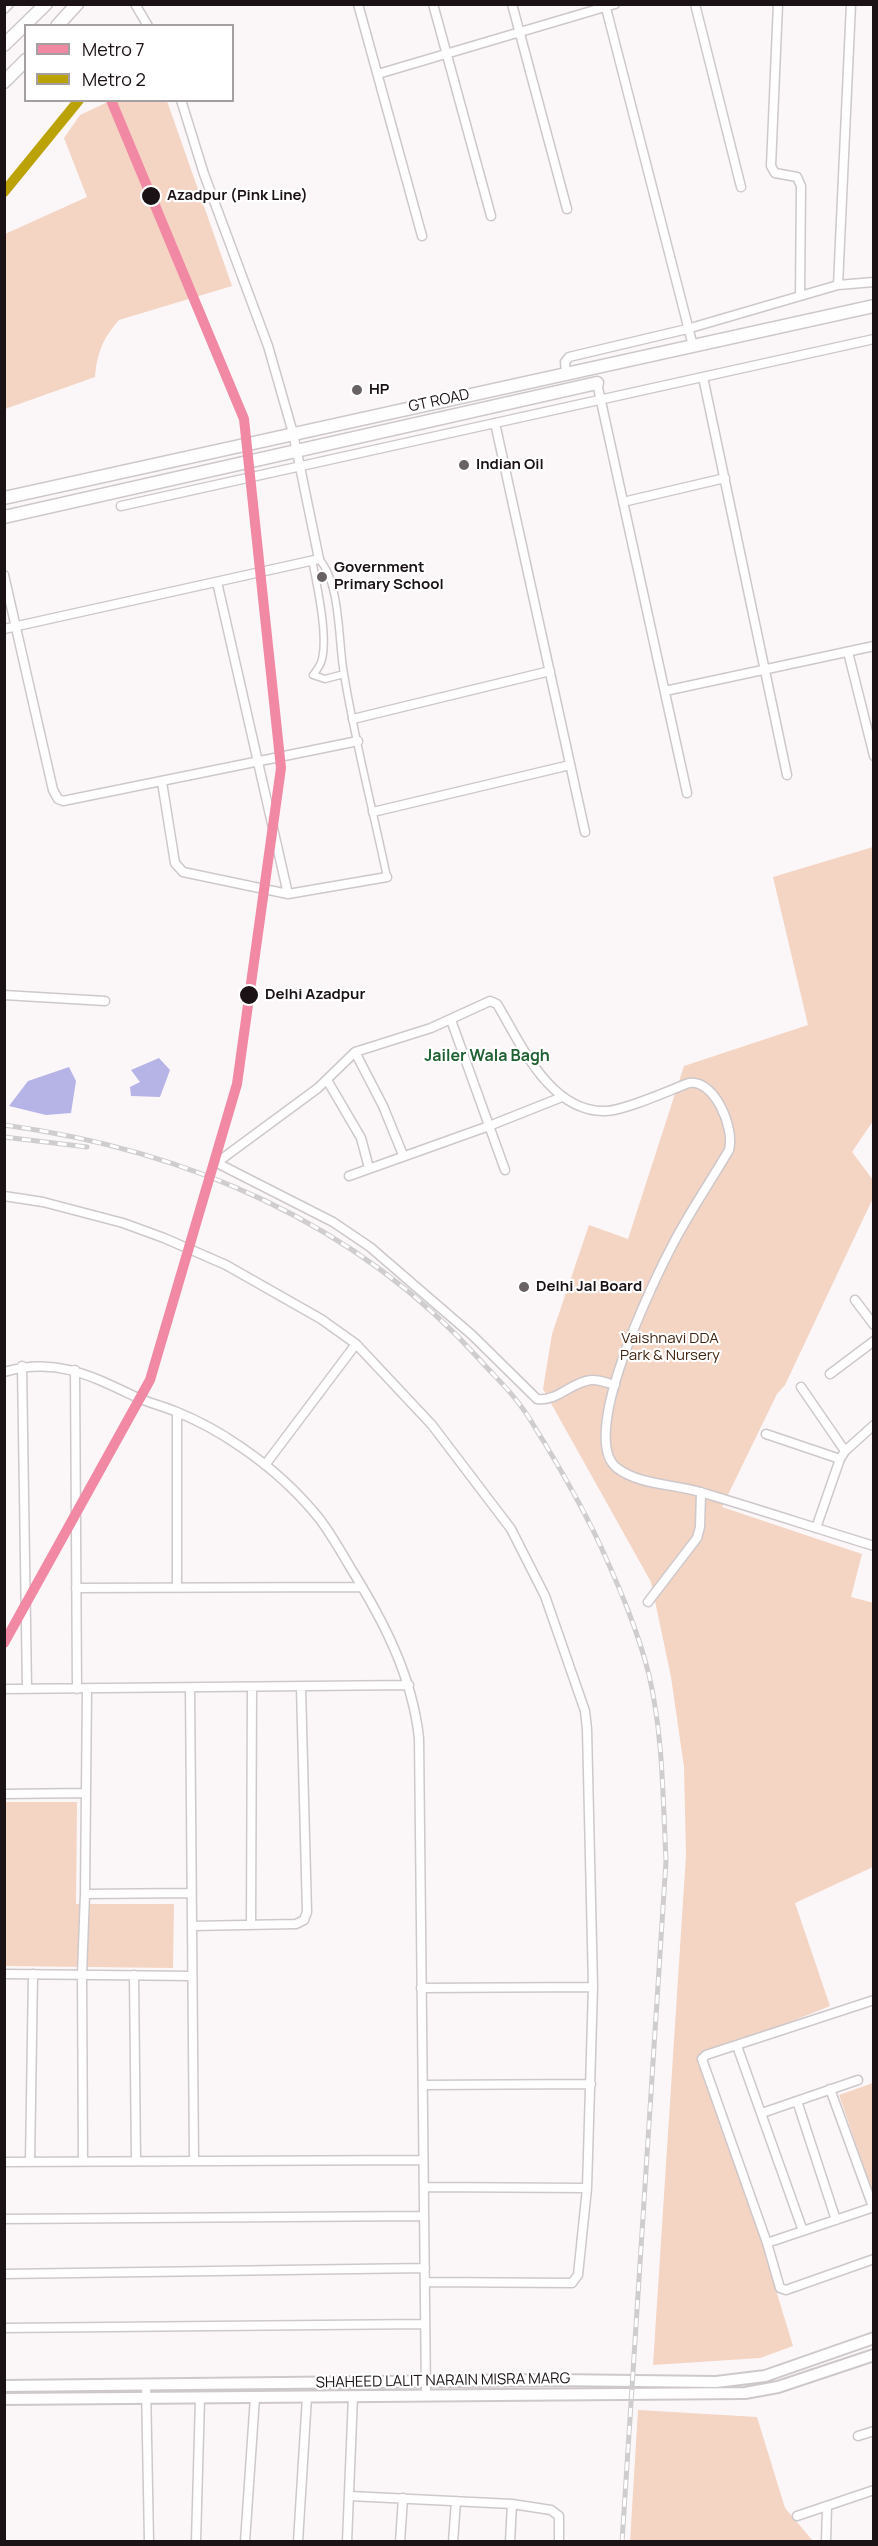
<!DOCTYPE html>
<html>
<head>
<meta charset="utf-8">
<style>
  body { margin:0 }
  #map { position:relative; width:878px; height:2546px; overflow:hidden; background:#fbf7f9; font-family:Manrope,sans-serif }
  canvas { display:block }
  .frame { position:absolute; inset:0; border:6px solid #1b1216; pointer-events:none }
  .legend { position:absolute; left:24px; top:24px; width:210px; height:78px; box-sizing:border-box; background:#fff; border:2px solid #a4a0a2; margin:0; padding:8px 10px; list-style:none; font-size:18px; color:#1b1216 }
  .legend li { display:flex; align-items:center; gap:12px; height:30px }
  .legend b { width:30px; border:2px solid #a4a0a2 }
</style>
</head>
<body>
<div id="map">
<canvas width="878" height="2546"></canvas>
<div class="frame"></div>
<ul class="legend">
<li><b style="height:8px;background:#f188a4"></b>Metro 7</li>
<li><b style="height:8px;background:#bba207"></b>Metro 2</li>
</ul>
</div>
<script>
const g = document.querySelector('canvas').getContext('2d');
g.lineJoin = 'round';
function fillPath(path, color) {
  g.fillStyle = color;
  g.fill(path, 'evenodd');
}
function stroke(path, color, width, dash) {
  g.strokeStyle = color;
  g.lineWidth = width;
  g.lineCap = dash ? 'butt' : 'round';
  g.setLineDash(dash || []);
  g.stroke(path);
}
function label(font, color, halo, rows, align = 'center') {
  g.font = font + ' Manrope,sans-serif';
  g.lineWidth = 4.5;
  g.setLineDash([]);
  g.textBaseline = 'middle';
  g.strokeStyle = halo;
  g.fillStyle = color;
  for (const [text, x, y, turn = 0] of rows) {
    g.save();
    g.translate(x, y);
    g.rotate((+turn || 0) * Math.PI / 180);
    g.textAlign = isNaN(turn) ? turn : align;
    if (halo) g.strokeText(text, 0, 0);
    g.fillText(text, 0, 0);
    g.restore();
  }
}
const green = new Path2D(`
  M112,100L167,101L232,286L119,320C103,338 97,353 95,377L5,409V234L87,197L64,138L80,115Z
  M873,847V1121L852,1152L873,1180V1198L785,1385L777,1394L722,1507L862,1554L851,1597L874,1603L873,1867L795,1903L830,2006L705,2056L793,2346L760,2358L653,2365L686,1855L684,1767L671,1677L651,1582L543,1389L552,1334L589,1225L628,1239L684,1066L808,1025L773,877Z
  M5,1802H77L76,1904H174L173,1968L5,1966Z
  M873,2083H874L873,2194L839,2095Z
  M638,2410L757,2417L785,2508L813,2541L630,2542Z`);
const water = new Path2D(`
  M159,1058L170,1070L160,1097L131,1096L130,1087L140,1082L131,1070Z
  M69,1067L76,1081L71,1113L46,1115L9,1106L28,1081Z`);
const pedestrian = new Path2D(`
  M319,559C341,583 338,642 344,674C355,742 373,810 387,877
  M312,560C317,585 328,635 322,659C321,665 317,670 313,675L325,679L344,674`);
const minor = new Path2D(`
  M135,4L148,26
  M358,4L422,236
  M433,4L491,216
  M512,4L567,209
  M605,4L693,346
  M695,4L741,187
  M778,4L771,166L775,173L797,177L801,186L800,296
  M4,9L9,4
  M378,74L615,4
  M838,285L851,4
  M566,373L565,362L569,357L687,329L838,285L874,282
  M703,377L787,775
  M597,383L687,793
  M495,423L585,832
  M623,502L725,478
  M121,506L874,339
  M4,575L53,790L58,799L63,801L358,741
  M217,582L288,894
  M4,629L319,559L293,433L268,346L204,174L181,100
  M848,652L874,756
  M665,691L874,646
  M353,719L550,671
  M162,782L175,863L183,872L288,894L387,877
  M373,812L570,765
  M4,995L105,1001
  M451,1020L505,1170
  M355,1052L383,1106L403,1155
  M327,1080L361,1138L369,1168
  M349,1176L489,1126L562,1097
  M4,1196L43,1202L123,1223L164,1238L226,1265L321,1319L356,1344L432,1425L511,1529L545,1596L585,1711L587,1729L593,1987L587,2188L424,2187
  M855,1300L874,1325
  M22,1366L27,1689
  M75,1370L77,1689
  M4,1372C55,1357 90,1375 134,1396C148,1403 163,1406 177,1412C199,1421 221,1433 241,1447C269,1466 296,1490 318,1517C330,1532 340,1550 350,1567C383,1620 412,1675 419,1738L426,2396
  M830,1374L874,1341
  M615,1385C607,1383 599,1379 591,1380C571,1382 557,1402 537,1399L472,1335L370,1247L333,1222L221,1165L219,1161L318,1088L355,1052L431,1028L490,1001L497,1004C521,1044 550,1113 606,1111C624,1111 670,1090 689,1083C715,1079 735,1129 729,1150C711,1181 690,1211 673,1244C654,1280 577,1438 617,1468C639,1485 674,1484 700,1492C758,1509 815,1528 874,1546
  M801,1387L845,1451
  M766,1434L840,1459
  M265,1465L356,1344
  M816,1528L840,1459L845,1451L874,1425
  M177,1587V1412
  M76,1588L362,1587
  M648,1602L697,1538L700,1527L701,1492
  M190,1688L194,2161
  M4,1689L409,1685
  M87,1689L85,1894L191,1893
  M4,1794L86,1793
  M251,1925L252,1688
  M192,1926L296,1924L304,1920L307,1912L301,1688
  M4,1974L192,1976
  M134,1975L136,2161
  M421,1988L593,1987
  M874,2000L706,2055L702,2059L767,2243L780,2288L786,2290L874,2259
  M737,2046L803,2231
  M423,2085L591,2084
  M830,2089L873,2207
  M797,2101L836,2220
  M762,2113L858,2080
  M83,2161L82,1974L85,1894
  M4,2162L423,2160
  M30,2162L33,1974
  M4,2219L424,2216
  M767,2243L874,2207
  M4,2274L425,2268
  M425,2282L572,2283L578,2275L587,2188
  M4,2328L425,2324
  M146,2385L149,2542
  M858,2436L874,2431
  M350,2496L512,2504L551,2510L559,2516V2542
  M797,2516L874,2490
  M196,2542L200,2398
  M245,2542L255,2397
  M298,2542L307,2397
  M347,2542L353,2396
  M400,2542L403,2498
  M453,2542L456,2501
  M510,2542L512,2504
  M826,2542L827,2506`);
const tertiary = new Path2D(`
  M4,2386L556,2380L716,2382L765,2376L874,2338
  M4,2399L745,2393L778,2387L874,2355`);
const secondary = new Path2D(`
  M4,498L874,306
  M4,517L597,383`);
const primary = new Path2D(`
  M57,26L77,4
  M4,45L46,4
  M4,82L26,60`);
const rail = new Path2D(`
  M4,1125C186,1150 356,1222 480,1360C493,1375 509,1389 520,1405C529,1416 536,1430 544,1442C565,1477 584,1510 601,1547C620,1589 638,1631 649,1675C663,1734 663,1801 666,1861L622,2542
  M4,1137L87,1147`);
const metro1 = new Path2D(`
  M4,1643L150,1380L237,1084L281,768L244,419L111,100`);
const metro2 = new Path2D(`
  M4,192L79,100`);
const markers = [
  [151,196,10,"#1b1216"],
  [357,390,6,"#696265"],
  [464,465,6,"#696265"],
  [322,577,6,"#696265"],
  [249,995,10,"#1b1216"],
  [524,1287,6,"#696265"]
];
const stopNames = [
  ["Azadpur (Pink Line)",167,196],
  ["Delhi Azadpur",265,995]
];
const poiNames = [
  ["HP",369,390],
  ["Indian Oil",476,465],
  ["Government",334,568],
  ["Primary School",334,585],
  ["Delhi Jal Board",536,1287]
];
const streetNames = [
  ["GT ROAD",439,401,-12],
  ["SHAHEED LALIT NARAIN MISRA MARG",443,2381,-1]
];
const parkNames = [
  ["Vaishnavi DDA",670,1339],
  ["Park & Nursery",670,1356]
];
const neighbourhoodNames = [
  ["Jailer Wala Bagh",487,1057]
];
fillPath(green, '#f4d4c2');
fillPath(water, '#b6b3e6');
stroke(pedestrian, '#cec8cb', 9);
stroke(minor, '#cec8cb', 11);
stroke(tertiary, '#cec8cb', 14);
stroke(secondary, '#cec8cb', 15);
stroke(primary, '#cec8cb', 15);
stroke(pedestrian, '#fefefe', 6);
stroke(minor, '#fefefe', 8);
stroke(tertiary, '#fefefe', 10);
stroke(secondary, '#fefefe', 12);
stroke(primary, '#fefefe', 12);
stroke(rail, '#cfcdce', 5);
stroke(rail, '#fff', 3, [9]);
stroke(metro1, '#f188a4', 10);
stroke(metro2, '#bba207', 10);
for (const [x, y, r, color] of markers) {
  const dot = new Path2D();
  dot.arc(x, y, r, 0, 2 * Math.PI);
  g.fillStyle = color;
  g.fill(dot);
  stroke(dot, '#fff', 2);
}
label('bold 15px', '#1b1216', '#fff', stopNames, 'left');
label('bold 15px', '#1b1216', '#fff', poiNames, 'left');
label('15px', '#1b1216', '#fff', streetNames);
label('15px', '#422511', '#fff', parkNames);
label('bold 16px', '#206133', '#fff', neighbourhoodNames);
</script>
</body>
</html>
